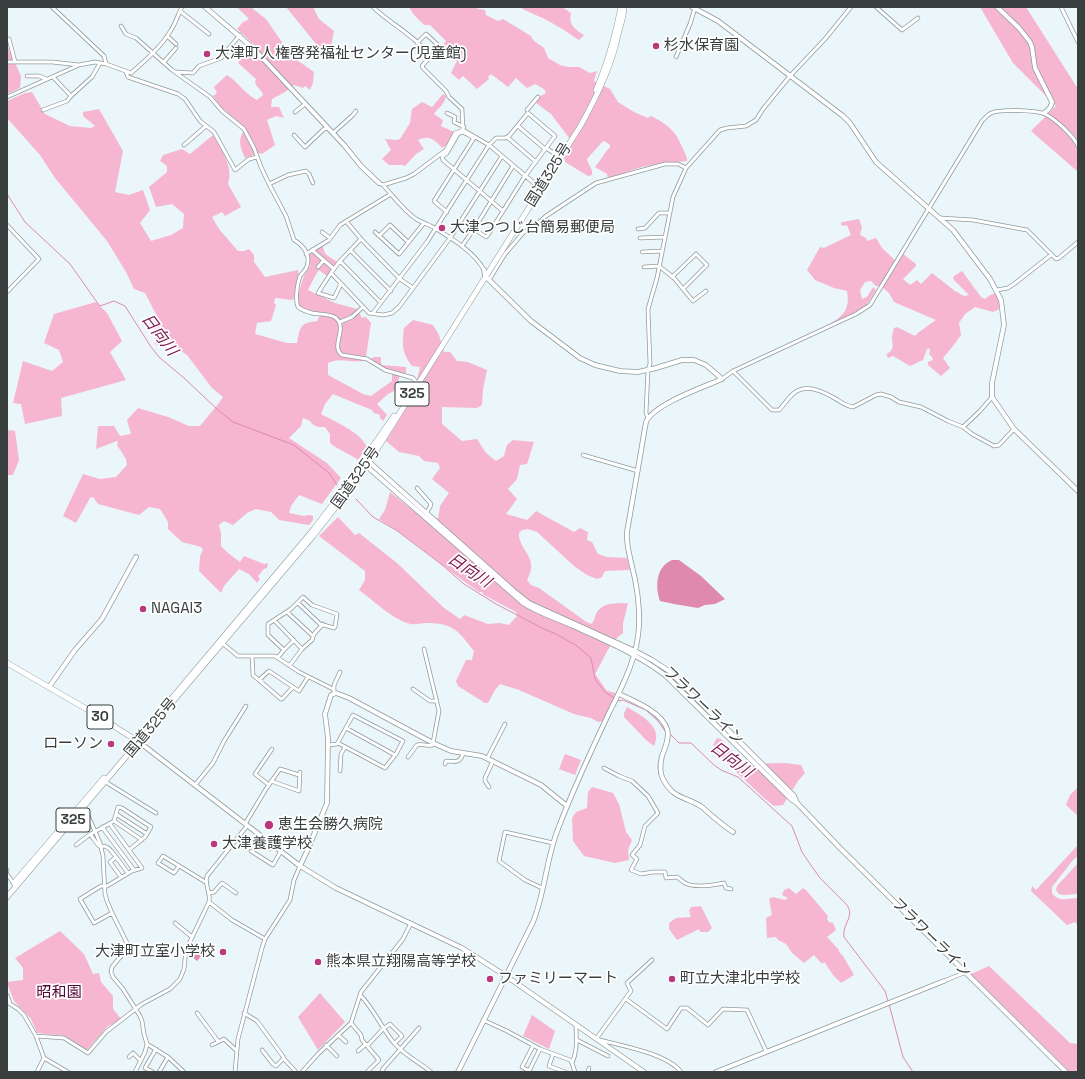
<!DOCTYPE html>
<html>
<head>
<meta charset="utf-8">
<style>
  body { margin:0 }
  #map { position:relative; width:1085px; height:1079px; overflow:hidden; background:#eaf6f9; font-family:"Space Grotesk",sans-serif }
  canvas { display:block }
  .frame { position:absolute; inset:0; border:8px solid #393e3f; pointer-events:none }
</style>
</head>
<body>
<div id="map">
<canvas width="1085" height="1079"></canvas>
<div class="frame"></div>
</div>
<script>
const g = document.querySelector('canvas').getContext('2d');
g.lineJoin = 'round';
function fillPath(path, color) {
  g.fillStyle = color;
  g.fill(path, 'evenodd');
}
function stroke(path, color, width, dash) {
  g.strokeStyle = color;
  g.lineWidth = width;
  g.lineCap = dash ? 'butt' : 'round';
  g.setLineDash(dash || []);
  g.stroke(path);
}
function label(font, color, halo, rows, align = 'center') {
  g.font = font + ' "Space Grotesk","Noto Sans JP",sans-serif';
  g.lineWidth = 3.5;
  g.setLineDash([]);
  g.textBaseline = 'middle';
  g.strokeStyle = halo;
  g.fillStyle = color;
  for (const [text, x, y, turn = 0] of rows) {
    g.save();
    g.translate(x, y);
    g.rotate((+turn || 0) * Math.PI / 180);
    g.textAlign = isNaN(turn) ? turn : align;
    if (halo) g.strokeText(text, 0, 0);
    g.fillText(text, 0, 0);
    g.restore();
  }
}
const green = new Path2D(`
  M237,7H253V9L266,19L288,51L297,60L314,72L313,83L310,90L305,86L303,88L294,85L285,92L272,99L271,107H279L284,118L276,116L267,120L275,145L262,154L258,153L245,158C240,146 237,139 246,128L222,108L213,96L217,93L214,87L227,75C238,82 245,94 257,100L263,95C262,90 256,87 255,82L256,79L238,63L253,44L237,29L242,23L249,19Z
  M286,7H313L319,19L334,31L331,47L325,55Z
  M409,7H476L478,9L485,10L486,15L498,21L503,19L531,36L533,40L544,48L548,58L560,65L568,67H579L590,73L597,71L594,81L610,89L618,102L634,112L648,118L651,116C675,128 677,135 687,158V161L657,164L642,167L608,178L607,174L595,167C601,160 604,153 610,147V145L606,142L603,141L587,159C588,166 593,167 592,175L588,176L565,162L564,156L573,143L551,114L535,102L539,97L546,93L544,89L535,84L527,88L516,78L508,87L491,74L488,77L489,79L477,89L463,76L459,80L451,73L457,61L442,46L446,41L430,25H424C417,18 414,16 409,7Z
  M519,7H562L571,13C568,24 575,30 584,35L579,40C572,36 565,30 557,26C545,18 532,14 519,7Z
  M980,7H1026L1078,89V172L1031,131L1056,106L1013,63Z
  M7,41L8,47L21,76L20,88L7,94Z
  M32,92L45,114L70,126L91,128L95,126L83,116V112L99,109L123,151L115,192L129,195L143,190L150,210L140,223L151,241L171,235L183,228L184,214L172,204L156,207L149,187L167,172V166L160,161L163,155L182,149L190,154L213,135C221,150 234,166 228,184L241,207L225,216L222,212L212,217L219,229L238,251H244L249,249L254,255V262L265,277L298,270L299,277L293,300L275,298L274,303L276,305L271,321L257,323L255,334L287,343H297C300,327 300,323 317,321L320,315L300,307L297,299L303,278L310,266L309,255L319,247H323C324,256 331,257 337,262L327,276L319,270L315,276L308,290L335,303L357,309L362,318L366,317L371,323L366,357L363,361C350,363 340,357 328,363V375L363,394L371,396L392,381V374L369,360L374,357H381V363L382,365L406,367V373H401L394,391L388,394L377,404L387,415L383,421L380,418V415L374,413L372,410L333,394L325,404L321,414C337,423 359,431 367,447L358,460C349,453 338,450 330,443V434L325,427C318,427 314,427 310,421L303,418L301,426L289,438L327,463L341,478L322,504L299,495L291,506L289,513L304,516L309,515L313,516V520L309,525L279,520L271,512L256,509L247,513L233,525L224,521L219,525L221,533V546L228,553L240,562L244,556L264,564L268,563L267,568L264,569L258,576L260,579L257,583L249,574L239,569L224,586L221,593L199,571L200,556L203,550L201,547L182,542L168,529V522L160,509L149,507L139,515L98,504L93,497L90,498L76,523L63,516L83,474L100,479L116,477L127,465L126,459L117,445L118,442L117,441L96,449L98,426H114L120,436L131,434L127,420L138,408L168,417L189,426H200L219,403L223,397L212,388L187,355L170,343L163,347L155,344L154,324L158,318L145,293L134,289L126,272L107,241L55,178L40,155L7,118V101L25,93Z
  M443,94L446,96C445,104 438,108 434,114L443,120L441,126L454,132V135L448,144L442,148C434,139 429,135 418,140L424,149L416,154L405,166L403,165H389L382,159L391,150L385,139L396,140L400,139L410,123L412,109L422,102L432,107Z
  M859,219L862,227L860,235L866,238L867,241L876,238L882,248L897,262L903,254L916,264V266L903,279L910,285L917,280L921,284L932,273L955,291L964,296L969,295L953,279L954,276L962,271L981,297L985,299L992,294H997L1000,305L998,310L993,312L975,307L965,314L959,323L961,335L953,346L943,358L950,368L941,376L928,365V362L933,360L932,357L929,354L930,351L929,348L927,349L923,360L910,366L893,356L888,358L887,356V354C894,349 893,347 892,339C892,335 893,331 894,328L897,327L915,336L919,332L936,320L894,302L889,293L881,286H876L871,281L865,282L860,290L862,299L867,297L873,287L876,290L864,309L830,325V324C844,315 850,309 847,291L834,288L815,280L807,270L820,247L824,248L851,235L847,225L842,226L841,223L843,222Z
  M96,302L107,313L122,341L110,352L126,380L61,398L62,416L25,424L21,404L13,403L23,361L52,371L63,362L59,350L44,343L54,314Z
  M413,320L433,325L439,335L444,352H450L457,361L468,362L487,370L483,389L482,405L477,408L442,407V424L462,441L477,439L486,453L496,461L504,456L507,445L513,440L534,442L527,464L520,465L517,479L508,489L517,499L506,514L527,520L536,511L574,532L580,528L588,532L587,540L592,542L598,554L607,557L627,558L630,570L605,571L602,577L597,579L587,575L574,566L537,532L528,529L522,530L519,533C518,545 530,553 531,564C532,569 529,576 527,580L531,585L539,588L585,621L591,624C596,620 594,616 597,612C605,601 617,604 628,603L623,623V633C609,642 603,661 595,674L607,691L616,693L604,721L598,722L591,718L574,714L519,690L500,684L495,690L488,703H485L458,686L456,681L466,660H472L474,651C458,631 454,623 426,623C421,623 415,625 411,624C394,621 373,600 359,590L365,580V571L319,536L338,517L355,535L359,533L397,563L444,608L460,619L464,615L488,624L500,623L509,625L517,616L516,612L484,595L482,592H479C445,569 414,540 379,519L385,510L390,492L428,522L438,518L440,506L449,493L432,479L440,468L438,463L424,461L419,456L399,452L386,441L413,397L420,367L412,366C402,353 402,345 404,328Z
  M7,430L15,431L19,460L13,475H7Z
  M627,707C640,715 664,726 654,746L646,740L624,717V713Z
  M717,738L722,740L744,764L785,763L801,765L805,773L798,781L783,805L774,806L764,798L717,754L713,745Z
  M565,754L581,760L575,775L559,769Z
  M592,787L613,793L619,804L626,832L632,840L628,850L629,860L615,863L584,856L573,841L572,818L576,812L587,808L588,792Z
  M1078,787V816L1066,805L1070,795Z
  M1078,845V856L1073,860L1052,887V893C1059,903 1068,898 1078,898V925L1075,922L1067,925L1031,891L1032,886L1036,890Z
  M1078,863V894L1063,895L1059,894L1056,890L1057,886Z
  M789,888L796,894L803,888L806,890L828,916L827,919L829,922L833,923L836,930L827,937L839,950V952L843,956L854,975L841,983L833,975L825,963L824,962L822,964L814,955L804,963L792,953L786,944L778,940L776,937L767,938L766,918L772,915L769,899L773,897L785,900L788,898L782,895L784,890Z
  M701,906L712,928L708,932H700L699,929L677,940L669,929V923L676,918L691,917L689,911L691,907Z
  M60,931L84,954L93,974L99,973L101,982L113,996V1009L122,1020L108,1026L87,1050L65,1036L37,1033L31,1019L14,1001L7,983V982L23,980V968L15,958Z
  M989,966L1070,1043L1078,1044V1072H1070L971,974Z
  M320,993L345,1022L318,1050L298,1017Z
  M532,1015L555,1031L549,1049L523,1036Z`);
const water = new Path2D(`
  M672,560H679L701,576L725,599L715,604L705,605L698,608L674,604L660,601C655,586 656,567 672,560Z
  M196,942L205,951L197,961L190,955L193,946Z`);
const stream = new Path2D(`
  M7,194L25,222L70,264L99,305L100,306L114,301L125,306L151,347L159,357L184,378L218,410L233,422L294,445L329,473L337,485
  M356,499L373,517L396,530L441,564L464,584L496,604L544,629L556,634L577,646L591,658L595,679L605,692L614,698
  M617,699L619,701L623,700L646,710L658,721L665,731
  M670,734L679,743H691L714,765L721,770L738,777L792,826L802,852L808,861L820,878L847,905C855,917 842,924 844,937L885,991L888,1001
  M889,1004L903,1057L913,1072`);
const minor = new Path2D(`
  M52,7L104,56L106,64
  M373,7C386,21 424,41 429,58L422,66L423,68L446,91L449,97L462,109L463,130
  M876,7L902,30L918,18
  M1061,7L1078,42
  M180,11L209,34
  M121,26L126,34L136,38L172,70L210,97L222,111L244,129L254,148L261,167L269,184L286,216L294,240C303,245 311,255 307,266C306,270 302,273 300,276C297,285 295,299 298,307C302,310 307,312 312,313C320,315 330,313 336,318C348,329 330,346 342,355L367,359L385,370L413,378L416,382
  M167,36L176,44
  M9,39L15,62
  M417,43L426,34L440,47L429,58
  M676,57L690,24L695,8
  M7,62H52L79,65
  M164,62L176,48
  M126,72L128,77L178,94L185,99L200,121L214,132L235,170L249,159L257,157
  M176,72L193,73L199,66L221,58L240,35
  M27,76H39L46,79
  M53,77L71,96L92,77L100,63
  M7,97L79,65L95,62L106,64L131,73C146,60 162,46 171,30C176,23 178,14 182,7
  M43,110L67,101L71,96
  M527,110L538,97
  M295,112L305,104
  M447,113L455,117L454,122L464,127
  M518,126L545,149
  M333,133L353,115L356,111
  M294,135L305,147L324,129L328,128
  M507,137L536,162
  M473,138C468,135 463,130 458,134L447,153L442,157L443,160L503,211
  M184,145L206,126
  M546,148L560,157
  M379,183L383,185C393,196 403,210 416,219C423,223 431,225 438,230C454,240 475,253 484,270
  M269,184L288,175L306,171L309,174L313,183
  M383,185L406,178L414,174L446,150L455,133L463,130L489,145L541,189
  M447,212L435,202L434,201L474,138
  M940,218L973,220L1027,230L1056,259L1059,258L1078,242
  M346,221L361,239
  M7,225L39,259L7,292
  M474,229L513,166
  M638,229L645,228L659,213H669
  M322,232L330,238
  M375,232L399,254L424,223
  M379,236L390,225L408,242
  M640,238L664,237
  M312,250L334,269
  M350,250L391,291
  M642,252L662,251
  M306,254L329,240L340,225L391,194
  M340,261L381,303
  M318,267L324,260
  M644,267L659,266L674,278L693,301L706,291
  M331,273L318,293L334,298L341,284
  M672,277L696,254L707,265L683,289
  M489,280L505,254L523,233L536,225L546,216L596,183L665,164H678L686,168
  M413,288L400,279L361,239L340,261L331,273L369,313L383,315L392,313L399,307L450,238L502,156
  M997,290L1008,288L1014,284L1051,255
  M373,313L427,242L489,145L496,138H505L509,136L528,113L555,136L525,176L488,235L486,237L474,229L462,246
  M340,322L352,317L363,307
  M733,371L772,410H779C784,405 788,398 794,393C807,383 824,392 836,399C841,402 846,406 853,407L876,395L881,394L891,397L899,402L921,407L948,421L963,427L972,434L994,446L999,445L1014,429
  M722,379L733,371L856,314L870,305L982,121C985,118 987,115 991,113C1000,109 1036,110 1045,114C1055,119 1074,136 1078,146
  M648,418L646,413L648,370L650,364L648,309L657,278L673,197L686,168L720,130L727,128L746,126L756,120L763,109L790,76L825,39L851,7
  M963,427L980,411L992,397
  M583,455L638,471
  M417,488L431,504L430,507L426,513
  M287,612L313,636
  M274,620L302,649
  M222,643L238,656H252
  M424,649L439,711L433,743
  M284,650L294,640
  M278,657L284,650L268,635V624L291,609L303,597L312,605L337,614L335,627L334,628L320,624L298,603
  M290,665L302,649L312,640L314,634L323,624
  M259,680L269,671L299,691L308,677
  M293,687L282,699H281L253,675L252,656H275L299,672L333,689
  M413,689L430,701H437
  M334,694V685L340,672
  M346,728L395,755
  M328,745L337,744L353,715L403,741L396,754L385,768L338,743
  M408,757L417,745C424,743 429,748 435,744
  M487,759L505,724
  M445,764L446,761C455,762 460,763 463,754
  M604,768L619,776L632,781L648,796L658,813L645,826L640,845L632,855L637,859L631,870L641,874L653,872H665L666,878L677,877C680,879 683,882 685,883C694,888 714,885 724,883L726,888L731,889
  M340,771L341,754L345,747
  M104,781L156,813
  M271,781L299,791L300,772
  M195,785L213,763L224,741L246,706
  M269,785L255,774L272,749
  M489,787L485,781V778L493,761
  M84,806L100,843L103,856L105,894L107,901L112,913L127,943L126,950L112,967L111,972L113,977L123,989L140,1016L142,1021L144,1034L147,1044L168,1057L184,1072
  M116,814L147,834
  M114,821L142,840
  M110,824L142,868L132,871L107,886H101L80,899L94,923L112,913
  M245,824L266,789L280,769L299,775
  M102,827L134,870
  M90,834L99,846C109,845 110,850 116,857L110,862L121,877
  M256,841L270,849L275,847
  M76,845L89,835L114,821L118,807L122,808L151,827L145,837L129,850
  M251,851L273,865L281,851
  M116,857L128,873
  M179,866L174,873L158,863L163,856L207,883
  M7,870V871
  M7,874L14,884
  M542,888L525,880L499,861L505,832L553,843
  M209,893L214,892L222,883L236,893
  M209,902L232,920L265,939
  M175,923L192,937
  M652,960L627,983L631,991L596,1039C618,1045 667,1053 681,1072
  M944,981L966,972
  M7,995L10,1003
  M360,995C373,1007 382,1029 394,1043C404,1055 419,1062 431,1072
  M626,999L667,1029L681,1008H687L708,1025L723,1009L747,1010L766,1051
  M7,1002L18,1009L24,1015L36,1036L44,1058L68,1072
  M197,1013L218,1041
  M244,1013L257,1021L282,1055L285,1060L296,1072
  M483,1020L507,1031L540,1049L570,1060L572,1063L575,1072
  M351,1023L361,1035L362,1040L379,1060L367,1072
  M338,1035L346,1042
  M36,1036L64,1038L88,1053L106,1032L142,1004L170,989L180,979L184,969L186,950L209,902C211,893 204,884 207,876L247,826
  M577,1040L608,1056
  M212,1045L224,1039L237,1051
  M326,1045L337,1056
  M368,1045L383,1029L390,1024L402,1036L395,1043
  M533,1046L522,1067L529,1071L540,1049
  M262,1050L273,1064L276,1066L284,1058
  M358,1051L366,1044
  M553,1054L549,1066L565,1072
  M129,1057L133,1053L140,1060
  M572,1063C578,1050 576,1039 576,1025
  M37,1072L44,1058
  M135,1072L145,1052L147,1044
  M153,1072L145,1068L156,1049
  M159,1072L168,1057
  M235,1072L238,1039L262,948L265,939L290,900L294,880L300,866
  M302,1072L318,1054L351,1023L361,992L403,939L411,923
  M384,1072L382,1070L419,1028
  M588,1072L589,1068`);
const tertiary = new Path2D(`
  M205,7L253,48L344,145L361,166L379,183
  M692,7L718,21L843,116L850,123L876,162L953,230L990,279L1001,300L1004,325L992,383V397L1014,429L1078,491
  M997,7L1019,28L1030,42L1032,47L1035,68L1052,102C1051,108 1048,110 1044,113
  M368,461L514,591L529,603L635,651L652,660L669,671L794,796L797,803
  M364,464L523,603C538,613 556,618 573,626C604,640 637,654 665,675L791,799L797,803L839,847L1066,1072
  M49,687L75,650L102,619L136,557
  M619,694C634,701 662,712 667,729C670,737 665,748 662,756C660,764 659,771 663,779C674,800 686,796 702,807C712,816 722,825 733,832
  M139,742L300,866L336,888L462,948L506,976L644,1072
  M300,866L308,849L327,803L328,738L325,714L331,695L336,693L349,698L433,743L451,751L482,756L531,780L541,785L567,806
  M458,1072L533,922C545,893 546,859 558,829C573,789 591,751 609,713C623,685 638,656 639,625C640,604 636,581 631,562C629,552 626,543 627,532L646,422C654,404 704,387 722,379L706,365L694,360H682L656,368L638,372L620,371L595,365L580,358L531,321L485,276L484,270
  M716,1072L944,981`);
const primary = new Path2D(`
  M7,663L90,711L139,742`);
const trunk = new Path2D(`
  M596,90C608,63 615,36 621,7
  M162,710L314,529L333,504L394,416
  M14,883L104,778
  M7,897L313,536L346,494L369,462L581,125C598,94 612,65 619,31C621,23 624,15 624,7`);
const markers = [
  [656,46,4,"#bb377b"],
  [207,54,4,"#bb377b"],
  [442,228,4,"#bb377b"],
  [143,609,4,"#bb377b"],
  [111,744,4,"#bb377b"],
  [269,825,5,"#bb377b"],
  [214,844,4,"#bb377b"],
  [223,952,4,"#bb377b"],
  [318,962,4,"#bb377b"],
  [490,979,4,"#bb377b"],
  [672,979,4,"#bb377b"]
];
const shields = [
  [412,394,34],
  [100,717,26],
  [73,820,34]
];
const shieldNames = [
  ["325",412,394],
  ["30",100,717],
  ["325",73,820]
];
const poiNames = [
  ["杉水保育園",664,46],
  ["大津町人権啓発福祉センター(児童館)",215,54],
  ["大津つつじ台簡易郵便局",450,228],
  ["NAGAI3",151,609],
  ["ローソン",103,744,"right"],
  ["恵生会勝久病院",278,825],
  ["大津養護学校",222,844],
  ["大津町立室小学校",215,952,"right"],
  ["熊本県立翔陽高等学校",326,962],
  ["ファミリーマート",498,979],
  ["町立大津北中学校",680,979]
];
const streetNames = [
  ["国道325号",549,175,-58],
  ["国道325号",356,478,-55],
  ["フラワーライン",703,706,44],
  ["国道325号",151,728,-50],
  ["フラワーライン",931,938,45]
];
const parkNames = [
  ["昭和園",59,993]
];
const waterNames = [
  ["日向川",159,335,53],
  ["日向川",469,571,34],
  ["日向川",731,760,37]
];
fillPath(green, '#f6b6d0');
fillPath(water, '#df89ae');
stroke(stream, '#df89ae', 1);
stroke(minor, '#8f9b9d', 4.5);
stroke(tertiary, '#8f9b9d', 5.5);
stroke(primary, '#8f9b9d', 6);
stroke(trunk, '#8f9b9d', 6);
stroke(minor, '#fff', 3);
stroke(tertiary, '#fff', 4);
stroke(primary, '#fff', 5);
stroke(trunk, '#fff', 5);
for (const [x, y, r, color] of markers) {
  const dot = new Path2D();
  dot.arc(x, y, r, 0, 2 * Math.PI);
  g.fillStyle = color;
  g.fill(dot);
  stroke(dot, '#fff', 1.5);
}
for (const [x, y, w] of shields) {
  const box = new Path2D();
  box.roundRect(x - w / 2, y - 12, w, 24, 3);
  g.fillStyle = '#fff';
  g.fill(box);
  stroke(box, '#393e3f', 1);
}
label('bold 14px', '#393e3f', null, shieldNames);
label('15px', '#393e3f', '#fff', poiNames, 'left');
label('15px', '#393e3f', '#fff', streetNames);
label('15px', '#540632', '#fff', parkNames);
label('italic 16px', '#7d194f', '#fff', waterNames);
</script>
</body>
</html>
